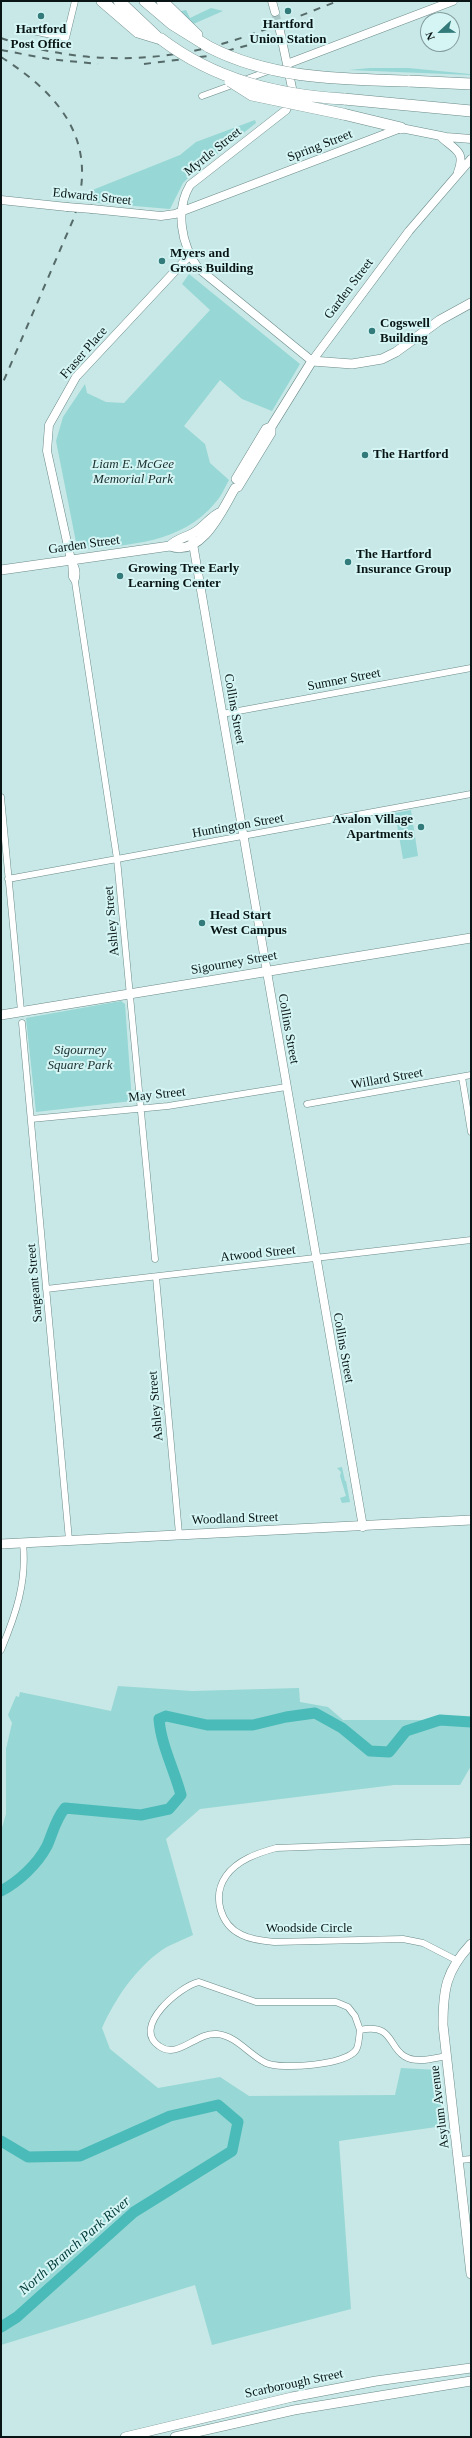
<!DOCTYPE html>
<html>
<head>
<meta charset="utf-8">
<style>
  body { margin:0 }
  #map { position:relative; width:472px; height:2438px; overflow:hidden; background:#c7e8e6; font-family:Georgia,serif }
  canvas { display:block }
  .frame { position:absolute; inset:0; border:2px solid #091515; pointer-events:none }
  .north { position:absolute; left:420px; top:12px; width:40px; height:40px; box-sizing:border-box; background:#d4f5f4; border:1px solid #839b9b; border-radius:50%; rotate:248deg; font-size:11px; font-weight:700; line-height:16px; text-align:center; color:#091515 }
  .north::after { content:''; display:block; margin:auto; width:14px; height:18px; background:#327b7a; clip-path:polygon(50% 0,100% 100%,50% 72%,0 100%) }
</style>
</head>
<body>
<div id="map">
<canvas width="472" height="2438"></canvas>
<div class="frame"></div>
<div class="north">N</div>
</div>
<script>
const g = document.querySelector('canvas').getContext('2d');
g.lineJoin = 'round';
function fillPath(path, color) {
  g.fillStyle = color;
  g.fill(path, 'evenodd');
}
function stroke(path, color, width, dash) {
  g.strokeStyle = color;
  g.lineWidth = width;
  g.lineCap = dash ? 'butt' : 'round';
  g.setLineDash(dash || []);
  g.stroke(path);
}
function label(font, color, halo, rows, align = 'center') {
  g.font = font + ' Georgia,serif';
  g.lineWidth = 4;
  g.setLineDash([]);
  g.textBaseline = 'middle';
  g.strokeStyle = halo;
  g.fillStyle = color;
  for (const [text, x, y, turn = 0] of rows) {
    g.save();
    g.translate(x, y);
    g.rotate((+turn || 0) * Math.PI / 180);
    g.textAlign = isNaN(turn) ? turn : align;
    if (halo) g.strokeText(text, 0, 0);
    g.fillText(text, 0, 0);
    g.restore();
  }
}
const green = new Path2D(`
  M211,8L223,11L191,25L178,12L186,10L190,18Z
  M370,68H408L470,74L471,70V75L349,70Z
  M255,120L256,123L192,174L183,183L170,209L87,202L90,191L180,155L196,142Z
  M189,274L300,364L272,411L242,399L220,380L184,426L205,444L210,463L229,480C225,487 221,497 215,503C181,544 130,544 81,550L77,547L56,441L63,417L85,384L87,393L106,402L124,403L210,310L182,284Z
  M411,810L418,856L403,859L395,813Z
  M121,1001L125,1004L132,1101L36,1112L26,1018Z
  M342,1467L345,1481H346L350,1502L342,1503L340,1498L346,1496L340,1476L341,1472L337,1468Z
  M118,1686L192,1691L299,1688L300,1702L328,1707L343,1720H471V1766L460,1785H394L200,1809L166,1839L193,1935C183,1940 171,1944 162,1950C135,1969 115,1999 102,2028L110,2049L158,2088L220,2077L249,2096L395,2095L401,2068L438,2070L443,2126L339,2141L351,2309L212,2345L195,2285L1,2345V1831L6,1814V1749L12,1723L8,1715L16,1696L19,1697L20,1692L111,1711Z`);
const river = new Path2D(`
  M1,1891C18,1882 37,1865 47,1846C53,1833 55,1820 65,1808L141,1815L169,1809L181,1795C174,1769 161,1745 159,1719L166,1716L207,1725H253L286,1717L315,1713L342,1728L370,1751L389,1752L406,1731L440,1720L471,1722
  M1,2141L28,2157L80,2156L170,2116L218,2105L238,2122L232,2151L134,2212L17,2317L1,2327`);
const tertiaryTunnel = new Path2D(`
  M275,12L280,31`);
const minor = new Path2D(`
  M23,29L66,38L75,1
  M244,80L271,70
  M202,96L235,84
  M71,560L72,577L75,582L117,859L155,1259
  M71,560C77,567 78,574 75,582
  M222,714L471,668
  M1,797L21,1011
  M8,879L471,794
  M22,1023L69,1540
  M462,1077L471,1132
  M307,1104L471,1075
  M31,1119L168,1106L286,1087
  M156,1277L179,1534
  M46,1289L471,1240
  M1,1650C16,1614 27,1582 23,1543
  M456,1960L423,1943L403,1939L275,1942C264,1941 252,1940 242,1935C220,1925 212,1896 226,1876C237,1860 258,1853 276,1848L471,1841
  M360,2030C359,2036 359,2046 356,2050C346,2065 281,2070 266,2063C249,2055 237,2036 217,2034C196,2032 178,2060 159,2046C131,2027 180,1986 199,1982L256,2002H336L348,2007L355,2016L360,2030C393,2023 388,2046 404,2056C416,2064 434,2058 447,2056
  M460,2160L471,2159`);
const tertiary = new Path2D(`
  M272,1L275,12
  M280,31L292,88V95L286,110L190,185C175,210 181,244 198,268L312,361L409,231L471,159
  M287,64L453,1
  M441,137C455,150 466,151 458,172
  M1,200L67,207
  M92,209L161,216L175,214L401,128L446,137L471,139
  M192,538L363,1527
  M71,560L47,451L49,425L76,377L190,255`);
const secondary = new Path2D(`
  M236,479L266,429L271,427
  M170,546C175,539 188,537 195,532C204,527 212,515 221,512
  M1,570L170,546C202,558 223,508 235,488L238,487L271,433V427L312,361L352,364L382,359L396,352L440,320L471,303
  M1,1015L471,938
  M1,1544L471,1520
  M471,1944C446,1971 443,1989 443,2025L471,2274
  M125,2437L292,2397L376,2381L471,2368
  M175,2437L294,2410L471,2381`);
const motorway = new Path2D(`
  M102,1L138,32L161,39
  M119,1L156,36
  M145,1L172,24L209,47
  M162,1L197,35
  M408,81L471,84
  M344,99L471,111
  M343,114L401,128`);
const rail = new Path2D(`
  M1,38C73,63 151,65 225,43C263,32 301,15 338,1
  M1,50L49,59L98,64
  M1,57C64,97 100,145 73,220L1,387
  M144,64L208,56L256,43`);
const tertiaryBridge = new Path2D(`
  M67,207L92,209`);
const motorwayBridge = new Path2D(`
  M161,39C215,80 277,95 344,99
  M209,47C271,79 339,79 408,81
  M230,81L252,95L343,114`);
const markers = [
  [288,11,4,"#327b7a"],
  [41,16,4,"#327b7a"],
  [162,261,4,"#327b7a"],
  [372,331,4,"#327b7a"],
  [365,455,4,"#327b7a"],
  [348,562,4,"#327b7a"],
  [120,576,4,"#327b7a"],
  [421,827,4,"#327b7a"],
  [202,923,4,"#327b7a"]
];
const poiNames = [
  ["Hartford",288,25,"center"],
  ["Union Station",288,40,"center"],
  ["Hartford",41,30,"center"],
  ["Post Office",41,45,"center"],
  ["Myers and",170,254],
  ["Gross Building",170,269],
  ["Cogswell",380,324],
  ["Building",380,339],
  ["The Hartford",373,455],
  ["The Hartford",356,555],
  ["Insurance Group",356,570],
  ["Growing Tree Early",128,569],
  ["Learning Center",128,584],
  ["Avalon Village",413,820,"right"],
  ["Apartments",413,835,"right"],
  ["Head Start",210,916],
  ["West Campus",210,931]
];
const streetNames = [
  ["Spring Street",320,146,-21],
  ["Myrtle Street",213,152,-39],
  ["Edwards Street",92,197,6],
  ["Garden Street",349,289,-53],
  ["Fraser Place",84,353,-49],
  ["Garden Street",84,545,-8],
  ["Sumner Street",344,680,-11],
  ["Collins Street",234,709,80],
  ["Huntington Street",238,826,-10],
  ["Ashley Street",112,921,-95],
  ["Sigourney Street",234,963,-10],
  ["Collins Street",288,1029,80],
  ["Willard Street",387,1079,-10],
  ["May Street",157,1095,-6],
  ["Atwood Street",258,1254,-6],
  ["Sargeant Street",35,1283,-95],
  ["Collins Street",343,1348,80],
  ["Ashley Street",156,1406,-95],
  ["Woodland Street",235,1519,-2],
  ["Woodside Circle",309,1929],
  ["Asylum Avenue",440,2107,-97],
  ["Scarborough Street",294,2384,-12]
];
const parkNames = [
  ["Liam E. McGee",133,465],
  ["Memorial Park",133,480],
  ["Sigourney",80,1051],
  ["Square Park",80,1066]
];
const waterNames = [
  ["North Branch Park River",75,2246,-41]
];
fillPath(green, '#97d7d5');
stroke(river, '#4abbb9', 11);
stroke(tertiaryTunnel, '#aac8c7', 8, [8, 4]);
stroke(minor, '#6c8a89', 7);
stroke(tertiary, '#6c8a89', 9);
stroke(secondary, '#6c8a89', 10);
stroke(motorway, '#6c8a89', 12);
stroke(minor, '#fff', 6);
stroke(tertiary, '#fff', 8);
stroke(secondary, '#fff', 9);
stroke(motorway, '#fff', 11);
stroke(rail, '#556a69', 2, [7, 7]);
stroke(tertiaryBridge, '#6c8a89', 9, []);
stroke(motorwayBridge, '#6c8a89', 12, []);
stroke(tertiaryBridge, '#fff', 8);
stroke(motorwayBridge, '#fff', 11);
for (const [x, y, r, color] of markers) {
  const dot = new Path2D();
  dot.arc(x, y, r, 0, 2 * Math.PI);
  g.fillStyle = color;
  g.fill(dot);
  stroke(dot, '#d4f5f4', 1.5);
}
label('bold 13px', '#091515', '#d4f5f4', poiNames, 'left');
label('13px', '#091515', '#d4f5f4', streetNames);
label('italic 13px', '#1a2e2e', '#d4f5f4', parkNames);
label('italic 14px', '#013838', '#d4f5f4', waterNames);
</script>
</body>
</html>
